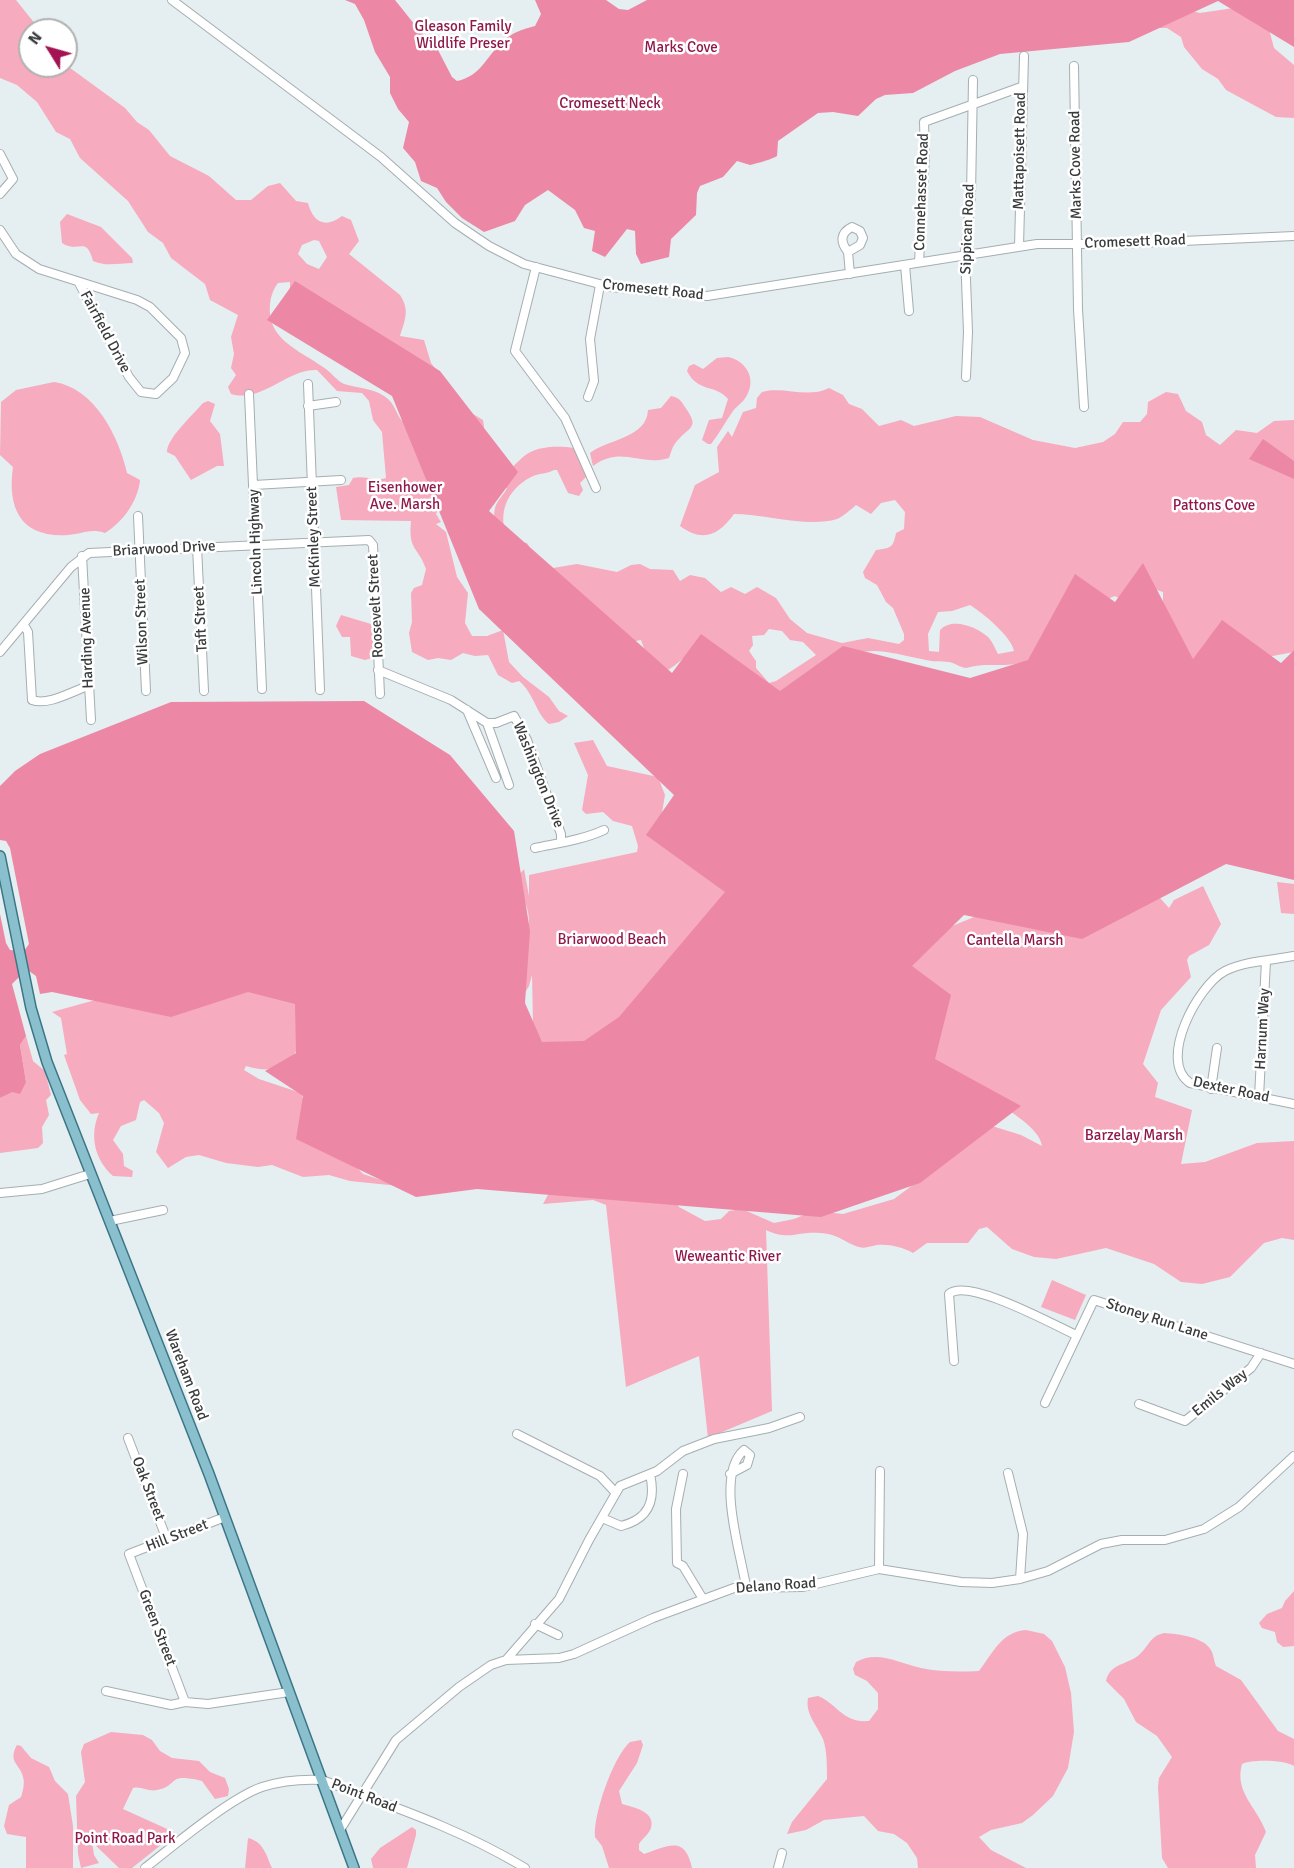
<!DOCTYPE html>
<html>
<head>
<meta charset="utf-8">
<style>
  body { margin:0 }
  #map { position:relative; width:1294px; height:1868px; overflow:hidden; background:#e5eef0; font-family:Signika,sans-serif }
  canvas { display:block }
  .north { position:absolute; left:18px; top:18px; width:60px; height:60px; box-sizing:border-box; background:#fff; border:2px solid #b0b1b1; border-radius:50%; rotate:307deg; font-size:16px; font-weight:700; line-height:24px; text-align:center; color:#393c3d }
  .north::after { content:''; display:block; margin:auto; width:21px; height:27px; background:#a41353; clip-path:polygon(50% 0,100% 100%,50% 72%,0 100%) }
</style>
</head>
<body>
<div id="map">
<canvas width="1294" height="1868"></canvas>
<div class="north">N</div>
</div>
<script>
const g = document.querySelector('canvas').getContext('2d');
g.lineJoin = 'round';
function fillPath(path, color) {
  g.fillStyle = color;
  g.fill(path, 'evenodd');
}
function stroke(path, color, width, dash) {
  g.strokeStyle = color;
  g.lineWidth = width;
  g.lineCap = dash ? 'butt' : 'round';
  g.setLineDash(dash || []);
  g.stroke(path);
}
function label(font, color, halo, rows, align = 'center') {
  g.font = font + ' Signika,sans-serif';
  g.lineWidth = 5;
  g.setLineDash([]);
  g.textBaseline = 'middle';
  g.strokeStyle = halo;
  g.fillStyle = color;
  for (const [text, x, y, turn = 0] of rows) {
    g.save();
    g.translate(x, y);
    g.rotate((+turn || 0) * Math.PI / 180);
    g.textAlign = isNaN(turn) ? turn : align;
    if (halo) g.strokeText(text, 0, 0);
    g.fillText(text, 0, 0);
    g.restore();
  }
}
const green = new Path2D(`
  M0,0H16L40,30H30V66L66,65L125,108L137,122L149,130L170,156L209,176L236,200H251L268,186L280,183L296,201L308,203C313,222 325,229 342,216L351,220L359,241L349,254L400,295C410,310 405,320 400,336L424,340L431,363L448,385L451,401L483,420L484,427L480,433L481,443L485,448L494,444L497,470L504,472C512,469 516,463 523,457C537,445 558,446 575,448L586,466L587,476L580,483L583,490L579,496L568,493L557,470H554C547,474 539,473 531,477C506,490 496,516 509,541L527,543L538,561L553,568L577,564L617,572L631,565L640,564L650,569L673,570L680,581L690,575L705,578L721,592L731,587L745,594L757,587L776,598L790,619L807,633L842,643L868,638L899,644L904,640V634L893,608L886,602L877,585L865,578L863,572L876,550C891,548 893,548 896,533L904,529L905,512L895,500L881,503L871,514L856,505C850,510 844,516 837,519C807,528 765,514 734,514C719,535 703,543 680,526L695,485L719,472L717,447L728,431L732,437L743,412L756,408L757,398L762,392C785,386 807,399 829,388L843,395L849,404L862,409L879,426L901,420L914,426L956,416L980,417L1033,440L1075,448L1103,442L1115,434L1123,422H1140L1147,414L1148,402L1166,392L1178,394L1186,411L1202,422L1206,435L1220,445L1236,430L1257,433L1274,421L1294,420V652L1267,657L1242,641L1215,637L1194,667L1185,669L1175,660L1163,625V592L1151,588L1147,592V602H1126L1115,596C1109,598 1104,602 1097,602C1091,603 1085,601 1079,603C1057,610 1037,636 1045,657L1042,663C1028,660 1018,665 1004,665C989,665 980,664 966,668C959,667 955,663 949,662C941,661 933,662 926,660C885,652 868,643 828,664C809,673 774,706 755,702C751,694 752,685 747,676C738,660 717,640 697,649C682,656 671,675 653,673L641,640L631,642L616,637L550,573C544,569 540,571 533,568C512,557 489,534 495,508C497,500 504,495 507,488L493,484L476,462L479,458L437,396L434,378L404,362L380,358L346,333L333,335L324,327L313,324L309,310L290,298V282L278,283C273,290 271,296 270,304C266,339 299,350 323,367C330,371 337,381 344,384C357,388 372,388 384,396C395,403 395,412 402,421L413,420L429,491L442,502L436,514L441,522L436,524L446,532L457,577L468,593L465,623L472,636H487L503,630L509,662L523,677L549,697L559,711L568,716L559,722L549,724C536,714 534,693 519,681L512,683L498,675L488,655L475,656L463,653L451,660L438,658L428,660L412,652L409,633L412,622L411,593L414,588L422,585L426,569C418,546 408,551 411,521L341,520L336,487L349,485L353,478C365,475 376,482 386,478L382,432L373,420L369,401L362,393L337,391L317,370C286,369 263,403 231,394L228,387L236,375L231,368L234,354L231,337L238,315L210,300L205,284L171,258L163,243L148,232L128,201L80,158L70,139L56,132L37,102L17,85L0,78ZM314,240L319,241L327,257L319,269L307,264L298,254L302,245ZM970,605C983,613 1011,636 1014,651L998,654C995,648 992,641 988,637C976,627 953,617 940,630L939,652L929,651L928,634L938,612L952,611ZM769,629L782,631L790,640L803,642L816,655L776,681L769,683L756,668V661L749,651L753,645L752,636L764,635Z
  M1234,8L1266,18L1274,48L1294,65V118L1276,117L1226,90L1218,79L1202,69L1184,47L1181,37L1167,28H1152L1187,10L1200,13Z
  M67,214L101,227L132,258L133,263C119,263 106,267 93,261C86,235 79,254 62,243L60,222Z
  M728,357C744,360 756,376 748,393C745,401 738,405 733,411C725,422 719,434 711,444H708L702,440L709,420L722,418L728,399C716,384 698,393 687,371L689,366L694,364L703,369L717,358Z
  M54,382C95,388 119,437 127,473L140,480C138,501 123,522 105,533C91,528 82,534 68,535C21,538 7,509 13,467L0,455L1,402L16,390Z
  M671,396C680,398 681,401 685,407C700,428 690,426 677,441C673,445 671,452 669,458C640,467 622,445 593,466L590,453C608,439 647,438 648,410L661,408Z
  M208,401L215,404L210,421L220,434L224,466H217L191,480L175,456L167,452C167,438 193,415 203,403Z
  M341,615L371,624L376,650L372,658L365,660L351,656L350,637H342L336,626Z
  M593,740L607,766L658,777L665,795L659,830C669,838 678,836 688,841C701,847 731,895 733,909C734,914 731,927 728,931C717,955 654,1017 631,1034C620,1043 601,1052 587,1057C563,1064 541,1052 528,1034C521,1024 514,972 517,959C520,946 529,934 529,920C529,906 519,891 518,876L524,869L529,896V875L637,852L638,846L632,826L613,821L603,812L586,814L582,810L588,775L574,743ZM532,975L533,1024L521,999L529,986Z
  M1277,882L1294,884V914L1281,913Z
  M1203,886L1221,924L1209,945L1189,956L1187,960L1191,977L1161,1010L1143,1064L1158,1083L1155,1097L1192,1110L1181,1164L1205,1162L1257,1143L1294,1141V1240L1282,1238L1264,1243L1230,1277L1202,1284L1181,1282L1154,1264L1106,1248L1056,1259L1034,1257L1012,1249L987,1227L979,1229L968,1243H927L913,1253C902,1247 890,1244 877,1245C871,1246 865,1249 859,1247C845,1243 839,1234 820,1233C797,1231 789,1241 766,1230L772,1411L708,1438L699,1356L626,1387L606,1205L593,1200L543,1204L549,1193L672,1196L679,1207L705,1221L721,1219L729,1211L742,1209L774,1223L794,1219L814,1211L843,1214L894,1199L992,1126L1021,1135L1042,1146C1040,1118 951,1079 927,1067L901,974L950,927L974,917L1002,912L1160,898L1169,908L1174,900Z
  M241,991H295L309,1031C292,1060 282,1077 246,1066L244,1070L259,1079L301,1093C308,1107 296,1121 300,1137L350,1160L363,1174L399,1186L350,1181L329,1175L303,1177L272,1165L258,1167L226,1163L199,1155L186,1157L168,1168L156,1152L164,1123L159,1113L144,1100L140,1102L136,1120L121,1126L113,1140L123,1154L124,1166L133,1171L132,1177L113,1176C95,1160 89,1136 99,1113L91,1114L80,1100L64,1055L67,1054L61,1018L52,1012L99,999Z
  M26,1036L33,1061L45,1071L51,1095L46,1100L49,1115L42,1127L43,1143L38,1148L0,1153V1098L26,1082L20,1045Z
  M1052,1280L1086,1295L1075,1320L1041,1307Z
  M1294,1591V1646L1283,1647L1277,1642L1275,1632L1262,1628L1259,1623L1267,1614L1282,1608L1285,1601Z
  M1026,1630L1044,1634L1052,1641L1065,1667L1071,1693L1074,1732L1068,1768L1053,1796L1033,1815L1022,1823L991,1830L979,1837L991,1850L1026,1868H918L917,1858L907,1843L894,1834L878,1831L864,1816L824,1820L806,1830L787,1834L792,1822L827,1779C827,1766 827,1750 823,1739C817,1725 805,1714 808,1698L818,1696C838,1704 842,1723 869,1721L878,1709V1693L867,1681L855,1675L853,1669L856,1662C878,1650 898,1663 921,1668C940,1672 959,1672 979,1671C993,1653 1001,1632 1026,1630Z
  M1164,1633C1178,1634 1206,1637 1212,1652C1214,1657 1214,1662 1216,1666L1241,1680L1278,1731L1294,1739V1766C1285,1760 1252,1759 1242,1764C1234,1792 1257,1807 1266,1832L1255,1855L1256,1868H1168L1162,1858L1158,1787L1159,1778L1172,1757L1157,1736L1136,1722L1124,1699L1106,1681C1110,1663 1127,1665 1139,1655C1149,1646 1150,1636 1164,1633Z
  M111,1732L143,1735L152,1740L160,1751L172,1758L199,1761L210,1772L225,1778L229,1789L228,1796L215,1799L202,1781C165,1772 180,1786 157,1790C148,1792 142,1786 133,1788L123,1809L176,1833L132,1868H119L92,1842L94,1855L99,1863L81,1868L78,1854L76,1796L85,1782L81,1752L84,1744Z
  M641,1740L643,1745L637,1763L619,1791L622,1804C632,1807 656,1811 651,1828C649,1834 642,1839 639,1844V1850L644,1854C668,1846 685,1835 692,1868H609L602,1846L595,1837C593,1815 613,1757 630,1742Z
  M17,1745L21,1746L31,1758L49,1767L55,1781L68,1794L73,1826V1868H26V1837L7,1834L4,1826L9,1805L21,1797C23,1791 25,1783 23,1777C21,1765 7,1762 17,1745Z
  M412,1827L416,1830V1835L407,1868H373L371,1859L380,1848Z
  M248,1838C264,1842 266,1855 272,1868H245Z`);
const water = new Path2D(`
  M345,0H395L419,30L438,50L452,77L457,81C481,76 486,57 502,42C511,33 523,29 535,26L541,14L535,0H606L619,9L628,10L647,0H1294V47L1218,1L1129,42L1000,54L955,71L913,93L885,95L876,99L858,116L833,112L818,113L778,141L777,156C773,159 755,164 750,165L737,161L723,177L700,186L697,193L696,215L671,239L669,257L641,264L636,254L635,231L627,229L605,257L592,251L595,231L584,228L575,210L548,190L525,205L515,221L484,232L462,218L446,202L437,188L421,181L415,162L403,148L409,122L398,109L390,93V77L375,52L364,20L355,4Z
  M295,281L440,371L518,472L489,511L672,673L701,634L780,691L843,646L970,678L1028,660L1075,574L1115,602L1143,563L1193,659L1222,620L1281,663L1294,650V880L1226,864L1082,939L964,915L912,966L951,995L935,1059L1021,1106L920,1183L821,1217L477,1189L416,1197L296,1139L303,1096L265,1071L296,1053L295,1004L248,992L171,1017L52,992L40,994L36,976L29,971L23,973L12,984L26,1036L20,1045L26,1082L20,1094L12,1092L0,1098V914L6,943L10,950L24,951L29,944L10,848L6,841L0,840V786L15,771L40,754L171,702L364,701L450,755L514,831L530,931L525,1003L542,1042L584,1041L619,1017L725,892L646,835L674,795L479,609L392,396L267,320Z
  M1263,439L1294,461V479L1249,459Z`);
const minor = new Path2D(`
  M172,0L381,157L455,223L489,246L524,264L611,287L707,296L1037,244H1116L1294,236
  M1074,66L1078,309L1084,407
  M0,154L13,179L0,194
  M0,230L16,254L39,269L137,300L150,307L181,338L185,353L173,378L156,394L141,392L129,377L79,283
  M1019,246L1024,56
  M848,252C840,242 840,233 852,227L860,231L863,238L860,245L848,252L850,274
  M919,262L925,155L924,122L1021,87
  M905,265L909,311
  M536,267L515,351L565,418L596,488
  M966,377L968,332L965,254L971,195L973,80
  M308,384L320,690
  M249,394L262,689
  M588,397L594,381L590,339L600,285
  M308,406L336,402
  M254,485L341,480
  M138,516L146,691
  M197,547L204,691
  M82,556L91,720
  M24,625L28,632L32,700C48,706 73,691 88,686
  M0,652L71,567L89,553L369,540L373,545L380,694
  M378,670L451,700L487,723H496L514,716L527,740L561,834V841
  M467,710L496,778
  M487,723L509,785
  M535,848C559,843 582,840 604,830
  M1294,956C1273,960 1245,961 1225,971C1198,985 1157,1061 1190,1083L1294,1104
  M1211,1089L1217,1048
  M1259,1097L1266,961
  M0,1193L42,1189L90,1174
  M110,1221L163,1210
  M954,1361L949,1294C967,1277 1054,1325 1076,1335
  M1045,1403L1094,1300L1294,1364
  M1139,1404L1185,1421L1251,1368L1261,1353
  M517,1434L600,1476L616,1493
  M128,1438L167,1540
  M1008,1473L1023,1534L1020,1579
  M683,1474L676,1509L677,1563L683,1566L703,1599
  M730,1474L747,1465L750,1455L744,1450C716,1474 739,1547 745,1581L743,1587
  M602,1518L621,1526C649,1519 656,1501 650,1474
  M879,1569L880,1471
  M535,1624L558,1635
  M506,1660L559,1599L589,1540L620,1486L657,1471L683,1451L714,1439L769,1428L800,1417
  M106,1691L171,1705L185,1702L208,1704L289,1692
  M185,1702L129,1554L225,1517
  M340,1830L396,1740L459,1687L491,1665L506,1660L559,1658L574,1654L653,1618L734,1588L803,1587L879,1569L961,1582L992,1583L1020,1579L1048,1571L1101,1544L1122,1540H1165L1204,1529L1239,1507L1294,1456
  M145,1868C173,1846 230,1798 262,1787C281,1781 302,1779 322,1780C391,1806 461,1829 525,1868
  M778,1868L782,1853`);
const major = new Path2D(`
  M0,856L31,1008L47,1062L209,1474L354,1868`);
const parkNames = [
  ["Gleason Family",463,27],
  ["Wildlife Preser",463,44],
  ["Marks Cove",681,48],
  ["Cromesett Neck",610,104],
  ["Eisenhower",405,488],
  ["Ave. Marsh",405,505],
  ["Pattons Cove",1214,506],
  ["Briarwood Beach",612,940],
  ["Cantella Marsh",1015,941],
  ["Barzelay Marsh",1134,1136],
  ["Weweantic River",728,1257],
  ["Point Road Park",125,1839]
];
const streetNames = [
  ["Mattapoisett Road",1020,151,-89],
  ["Marks Cove Road",1076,165,-91],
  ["Connehasset Road",922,192,-88],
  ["Sippican Road",968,229,-88],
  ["Cromesett Road",1135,242,-2],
  ["Cromesett Road",653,290,6],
  ["Fairfield Drive",105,332,62],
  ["McKinley Street",314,537,-92],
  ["Lincoln Highway",256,542,-92],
  ["Briarwood Drive",164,549,-3],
  ["Roosevelt Street",376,606,-93],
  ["Taft Street",201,619,-93],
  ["Wilson Street",142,622,-92],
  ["Harding Avenue",87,638,-92],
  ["Washington Drive",538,775,68],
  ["Harnum Way",1263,1029,-87],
  ["Dexter Road",1231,1090,12],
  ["Stoney Run Lane",1157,1320,18],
  ["Wareham Road",186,1375,69],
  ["Emils Way",1220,1393,-39],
  ["Oak Street",148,1489,69],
  ["Hill Street",177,1536,-21],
  ["Delano Road",776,1586,-4],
  ["Green Street",157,1628,69],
  ["Point Road",364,1796,21]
];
fillPath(green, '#f7abbf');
fillPath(water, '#ec88a5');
stroke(minor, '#a5aeb0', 10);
stroke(major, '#3b7686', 12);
stroke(minor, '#fff', 8);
stroke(major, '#8ac0ce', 9);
label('15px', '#8f194a', '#fff', parkNames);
label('15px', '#393c3d', '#fff', streetNames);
</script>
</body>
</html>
